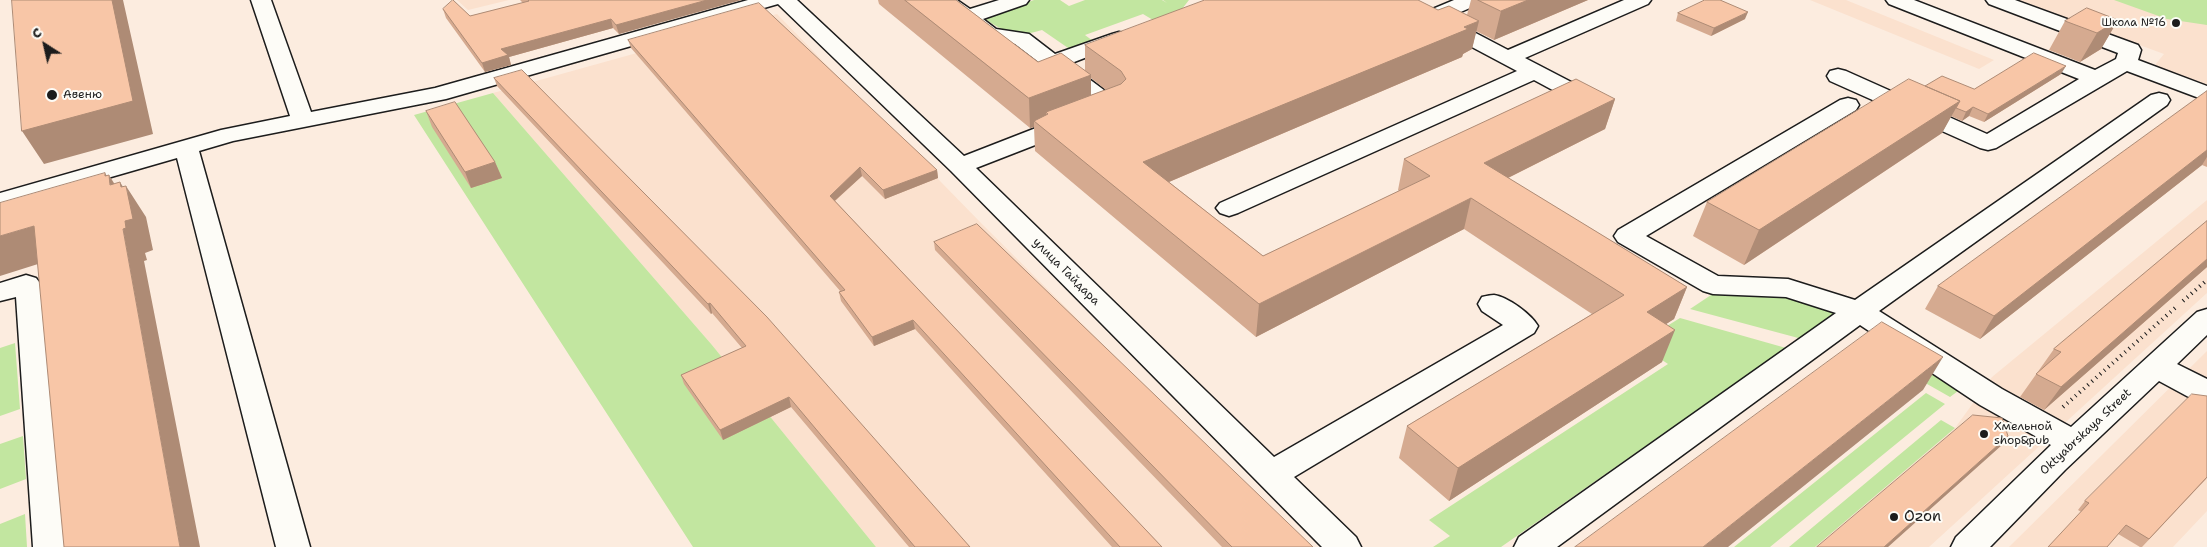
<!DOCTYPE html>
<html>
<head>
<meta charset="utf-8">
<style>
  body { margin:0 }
  #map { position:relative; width:2207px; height:547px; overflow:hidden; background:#fcecdf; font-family:"Shantell Sans",sans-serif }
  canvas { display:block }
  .north { position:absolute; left:20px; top:20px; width:50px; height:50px; -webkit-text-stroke:4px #fdfcf7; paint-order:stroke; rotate:325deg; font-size:14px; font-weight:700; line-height:20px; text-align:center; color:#1c1c1c }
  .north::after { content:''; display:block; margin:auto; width:18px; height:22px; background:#1c1c1c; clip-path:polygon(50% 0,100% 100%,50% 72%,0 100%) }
</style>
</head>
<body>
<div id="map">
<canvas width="2207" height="547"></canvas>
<div class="north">С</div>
</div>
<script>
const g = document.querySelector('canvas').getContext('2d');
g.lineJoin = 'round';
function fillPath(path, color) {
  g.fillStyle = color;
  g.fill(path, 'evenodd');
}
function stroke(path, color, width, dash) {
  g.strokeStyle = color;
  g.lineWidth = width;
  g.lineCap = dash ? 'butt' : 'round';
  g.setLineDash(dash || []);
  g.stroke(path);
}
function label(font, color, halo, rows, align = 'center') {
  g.font = font + ' "Shantell Sans",sans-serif';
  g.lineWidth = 4;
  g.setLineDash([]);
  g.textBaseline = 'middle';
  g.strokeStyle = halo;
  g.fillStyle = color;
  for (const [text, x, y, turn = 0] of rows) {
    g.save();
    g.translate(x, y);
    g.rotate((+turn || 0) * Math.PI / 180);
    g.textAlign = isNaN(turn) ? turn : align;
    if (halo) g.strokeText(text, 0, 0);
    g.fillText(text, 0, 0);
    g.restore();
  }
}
const built = new Path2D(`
  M457,0H509L468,10Z
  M1810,0H1846L1994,60L1979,69Z
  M2017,0H2207V99L2146,76L2164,54Z
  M777,14L982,224L1307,547H876L712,345L493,93Z
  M2207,200V293L1929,547H1815L1955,428L1992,377Z
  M2207,351V511L2173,547H2009Z`);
const green = new Path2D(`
  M1034,0H1060L1069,6L1085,0H1162L1167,3L1163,0H1189L1182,9L1153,20L1143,14L1085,35L1093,41L1071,50L1042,30C1018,38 1002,32 983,17Z
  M2114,0H2207V25L2167,19Z
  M493,93L712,345L876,547H693L414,115Z
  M1717,291L1779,295L1839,313L1802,339L1690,309Z
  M1680,318L1786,348L1501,547H1433L1450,536L1429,520L1668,364L1638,344Z
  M1887,336L1962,388L1950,397L1869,351Z
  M15,343L20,409L0,416V348Z
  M1926,393L1945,404L1770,547H1734Z
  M1941,420L1955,428L1815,547H1789Z
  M23,436L26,479L0,489V444Z
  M25,514L27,547H0V524Z`);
const path = new Path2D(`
  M2183,301L2207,280
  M2063,407L2175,308`);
const minor = new Path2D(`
  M251,0H271L311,112L435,88L748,0H797L964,156L1095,105L1015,44L983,38L934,0H957L970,9L999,0H1029L1026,4L983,19L996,29L1029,34L1055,54L1112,34L1119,32L1126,34L1130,38L1126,42L1069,64L1120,102L1124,107L1120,112L976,168L1274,457L1503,325L1482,311L1478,304L1482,297C1486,296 1490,295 1494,295C1508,297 1531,314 1538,326L1534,333L1294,477L1356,537L1361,547H1322L951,171L778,4L446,99L233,141L199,151L310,547H276L177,158L0,209V193L221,130L290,116Z
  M1454,0H1482L1479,4L1447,18L1508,50L1624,0H1651L1648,4L1525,58L1602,98L1605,103L1602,108L1594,110L1586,108L1534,80L1238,213L1229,216L1220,213L1216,208L1220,203L1517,71L1423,21L1420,17L1423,13Z
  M1886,0H1914L2095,70L2116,59L2118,53L1989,4L1986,0H2015L2138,45L2141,50L2138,60L2207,86V101L2127,71L1996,148L1988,150L1980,148L1830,81L1827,76L1830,71L1838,69L1846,71L1987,134L2079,79L1889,4Z
  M2159,93L2167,95L2170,100L2167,105L1879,311L2002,389L2071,427L2197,312L2207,309V335L2177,364L2207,379V404L2196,401L2159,381L2065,470L1990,547H1951L1956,537L2051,445L1980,405L1860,325L1557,547H1514L1519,537L1836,313L1786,297L1713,294L1703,291L1618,242L1614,236L1618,230L1840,100L1848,98L1856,100L1859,105L1856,110L1646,236L1718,276L1788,279L1855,300L2151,95Z
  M26,275L36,278L43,287L67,547H33L16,297L0,301V283Z`);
const wall = new Path2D(`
  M520,0H741L619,34L613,28L509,57L511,65L485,72L446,18L443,9L470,16L523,3Z
  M878,0H956L1038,62L1085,70V45L1438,10L1467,15L1471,0H1588L1494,40L1476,31L1472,49L1463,54L1462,57L1169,182L1263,256L1399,191L1398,190L1404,159L1615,99L1605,129L1508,178L1687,287L1674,319L1666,324L1662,362L1449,501L1399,458L1407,426L1592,314L1464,229L1256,337L1035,151L1034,127L1030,128L879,4ZM1091,78L1106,90L1091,95Z
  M1678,13L1745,19L1711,36L1676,21Z
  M2118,20L2101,49L2080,62L2049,50L2065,21Z
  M628,40L937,170L938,178L885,199L862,176L835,201L1162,547H1112L915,329L874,346L841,301L839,292H841L631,48Z
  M2061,74L1984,122L1969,116L1962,121L1951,116L1942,133L1744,265L1693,236L1707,202L1925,86L1974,89Z
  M494,78L970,547H909L791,407L723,440L684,384L681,375L742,348L712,313L711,314L497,86Z
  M2207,91V167L2202,165L1980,339L1925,309L1938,286Z
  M426,111L495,162L502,178L471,188L432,127Z
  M2207,221V267L2044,410L2020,397L2054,349Z
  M934,242L1313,547H1222L935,250Z
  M2207,478L2142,547H2140L2078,510L2085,501Z`);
const shadedWall = new Path2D(`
  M112,0H123L153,134L44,164L22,131Z
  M707,0H741L619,34L616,25Z
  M1528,0H1588L1494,40L1501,11Z
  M1748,12L1745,19L1711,36L1714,28Z
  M611,19L613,28L509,57L511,65L485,72L482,63L501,49Z
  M2118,20L2101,49L2080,62L2097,33Z
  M1479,21L1472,49L1463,54L1462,57L1143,193V162Z
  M2066,66L2061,74L1984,122L1988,114Z
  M1091,75V104L1048,114L1046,112L1047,122L1034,121V127L1030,128L1029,98Z
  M1615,99L1605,129L1476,194L1484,163Z
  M1960,101L1942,133L1744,265L1759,230Z
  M1973,107L1969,116L1962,121L1966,112Z
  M2207,150V157L2202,165L1980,339L1994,316Z
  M495,162L502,178L471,188L465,172Z
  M860,167L862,176L831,204L830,196Z
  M937,170L938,178L885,199L883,190Z
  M105,173L110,181L109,175L128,206L130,216L105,176Z
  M120,182L128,195L126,186L146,217L153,250L145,253L147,260L144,261L200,547H180L123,229L125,221Z
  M1471,198L1464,229L1256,337L1259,304Z
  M34,226L57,258L0,276V236Z
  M2207,259V267L2044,410L2061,387Z
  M1687,287L1674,319L1635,344L1647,312Z
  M710,303L712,313L711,314L708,304Z
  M913,320L915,329L874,346L872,337Z
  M1675,330L1662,362L1449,501L1458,468Z
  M1943,357L1923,390L1728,547H1703Z
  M789,397L791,407L723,440L720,430Z
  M2008,436L2002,445L1888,547H1884Z`);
const building = new Path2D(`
  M12,0H112L133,101L22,131Z
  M453,0L470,16L529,1L528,0H707L616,25L611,19L501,49L508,55L482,63L443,9Z
  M905,0H956L1038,62L1061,53L1091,75L1029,98Z
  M1205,0H1418L1438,10L1449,6L1479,21L1464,27L1468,29L1143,162L1263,256L1430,176L1404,159L1576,79L1615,99L1484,163L1687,287L1647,312L1675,330L1458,468L1407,426L1624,295L1471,198L1259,304L1034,121L1048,114L1046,112L1121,84L1126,79L1121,71L1085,45Z
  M1478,0H1528L1501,11Z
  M1705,0H1720L1748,12L1714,28L1678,13Z
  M759,3L937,170L883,190L860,167L830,196L1162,547H1120L913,320L872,337L839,292L845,290L628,40Z
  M2087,8L2118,20L2097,33L2065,21Z
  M2034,53L2066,66L1988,114L1973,107L1966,112L1956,108L1960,101L1925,86L1942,76L1974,89Z
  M522,70L767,317L970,547H915L789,397L720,430L681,375L746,346L710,303L708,304L494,78Z
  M1909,79L1960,101L1759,230L1707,202Z
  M2207,91V150L1994,316L1938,286Z
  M455,102L495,162L465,172L426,111Z
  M105,173V176L109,175L110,185L120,182L121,187L126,186L133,219L125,221L126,228L123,229L180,547H64L34,226L0,236V203Z
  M2207,221V259L2061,387L2036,374L2061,352L2054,349Z
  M977,224L1313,547H1232L934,242Z
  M1882,322L1943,357L1703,547H1575Z
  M2192,394L2207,396V477L2149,539L2126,525L2107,547H2048L2089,503L2085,501Z
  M1973,415L2002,418L2008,436L1884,547H1817Z`);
const markers = [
  [2176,23,5,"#1c1c1c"],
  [52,95,6,"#1c1c1c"],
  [1984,434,5,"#1c1c1c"],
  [1894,517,5,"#1c1c1c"]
];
const farPoinames = [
  ["Школа №16",2166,23]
];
const poiNames = [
  ["Авеню",63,95],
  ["Хмельной",1994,427],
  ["shop&pub",1994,441]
];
const streetNames = [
  ["улица Гайдара",1066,272,45],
  ["Oktyabrskaya Street",2086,432,-43]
];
const nearPoinames = [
  ["Ozon",1904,517]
];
fillPath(built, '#fbe1ce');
fillPath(green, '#c2e6a0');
stroke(minor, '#1c1c1c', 3);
stroke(path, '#1c1c1c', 4, [1, 4.5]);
fillPath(minor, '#fdfcf7');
fillPath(wall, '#d5aa90');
fillPath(shadedWall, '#ae8b75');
fillPath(building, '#f8c6a7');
stroke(building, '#ae8b75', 1);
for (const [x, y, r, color] of markers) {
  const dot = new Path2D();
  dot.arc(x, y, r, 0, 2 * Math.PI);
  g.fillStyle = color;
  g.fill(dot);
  stroke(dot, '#fdfcf7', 2);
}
label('11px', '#1c1c1c', '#fdfcf7', farPoinames, 'right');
label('12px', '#1c1c1c', '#fdfcf7', poiNames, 'left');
label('12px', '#1c1c1c', '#fdfcf7', streetNames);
label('15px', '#1c1c1c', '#fdfcf7', nearPoinames, 'left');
</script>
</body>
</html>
